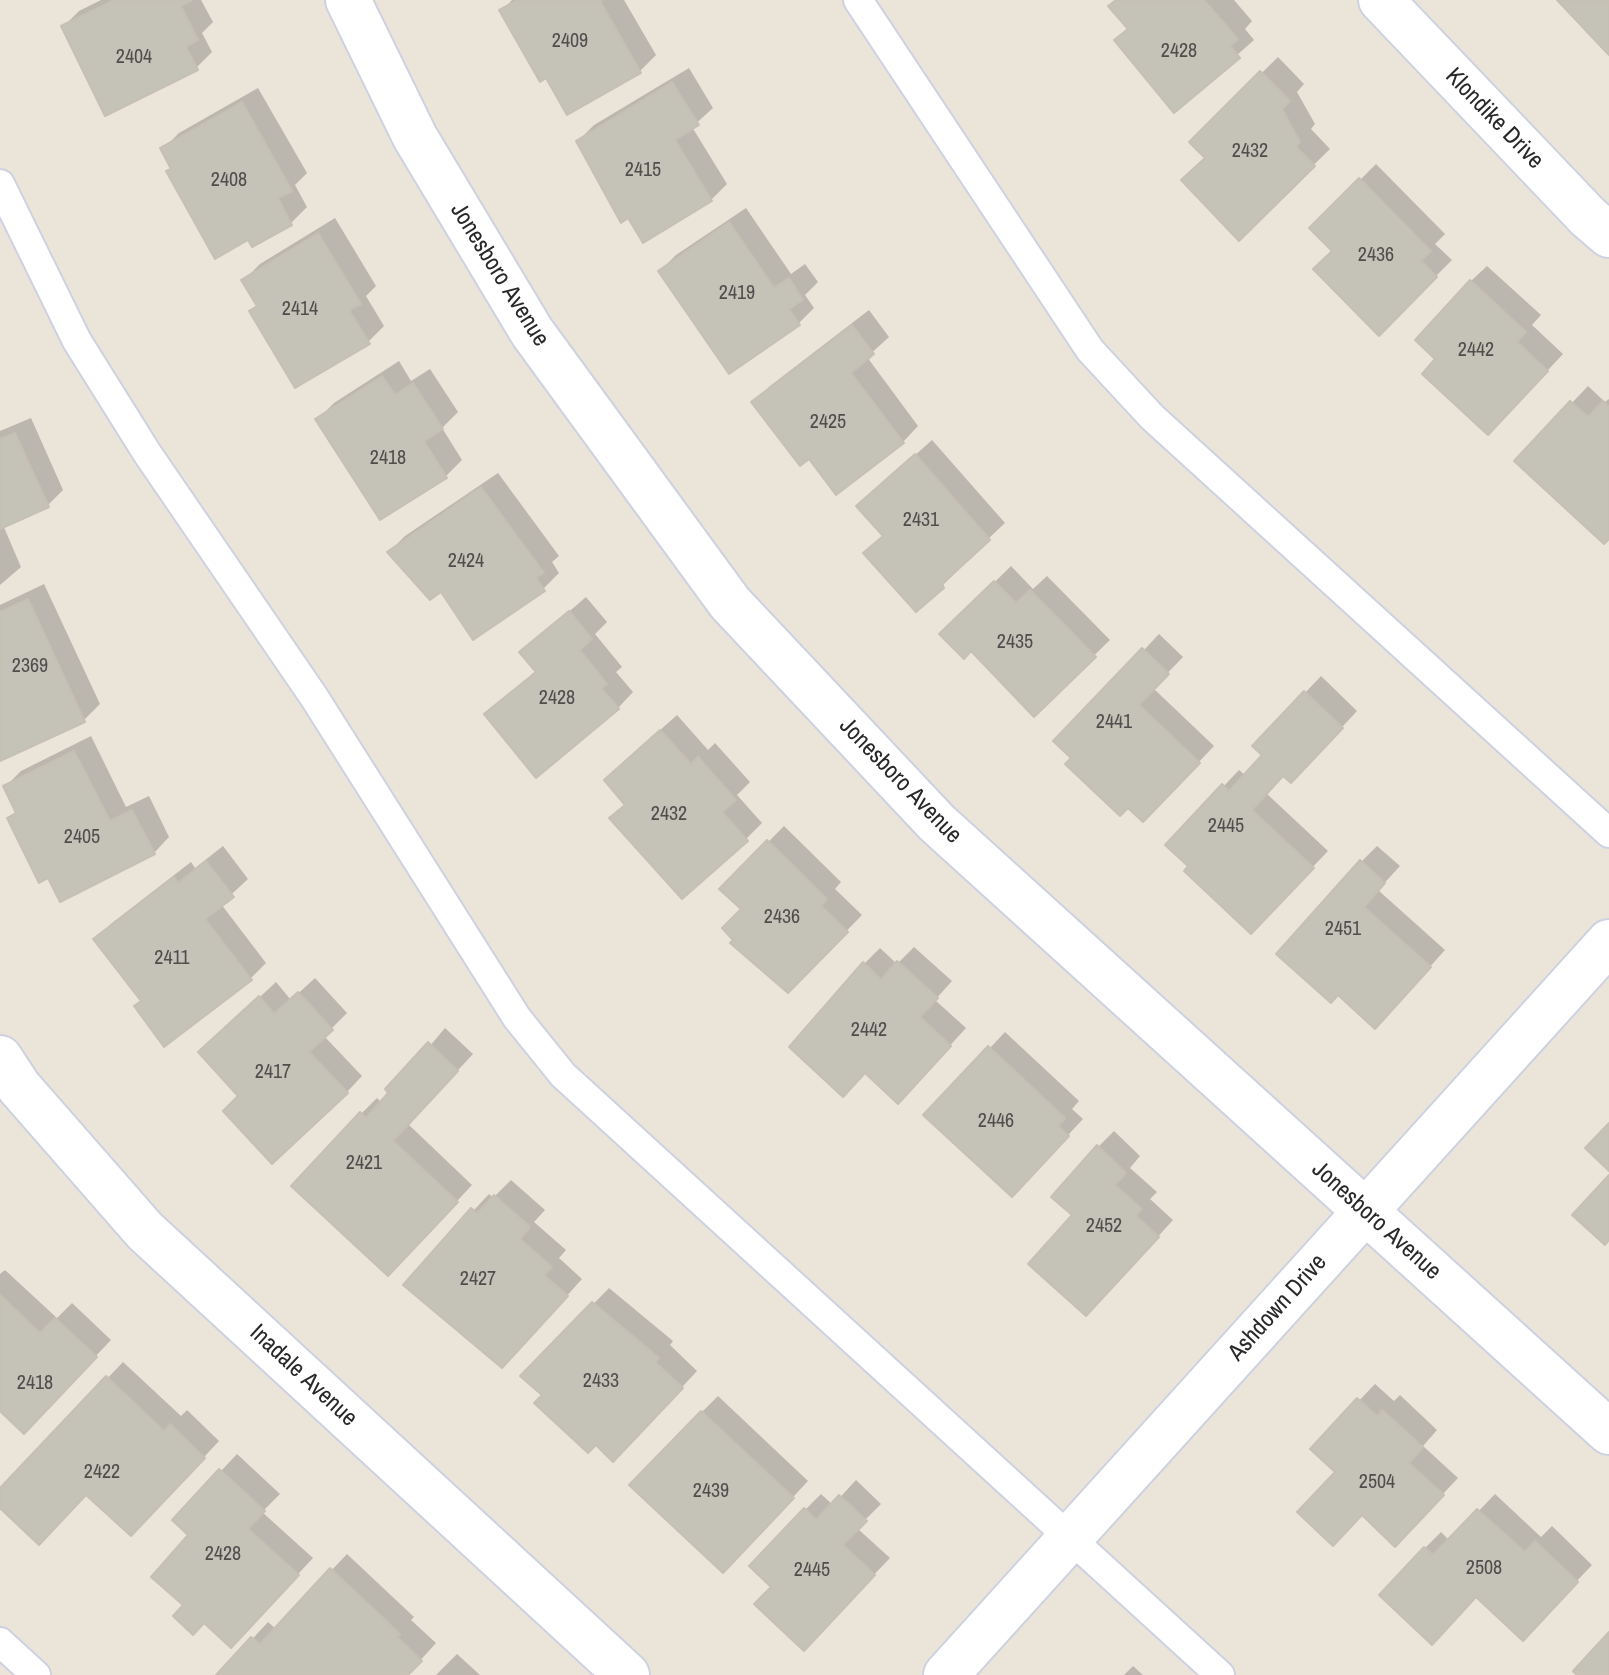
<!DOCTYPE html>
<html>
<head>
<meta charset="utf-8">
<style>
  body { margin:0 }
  canvas { display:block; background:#eae4d9 }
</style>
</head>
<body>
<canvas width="1609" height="1675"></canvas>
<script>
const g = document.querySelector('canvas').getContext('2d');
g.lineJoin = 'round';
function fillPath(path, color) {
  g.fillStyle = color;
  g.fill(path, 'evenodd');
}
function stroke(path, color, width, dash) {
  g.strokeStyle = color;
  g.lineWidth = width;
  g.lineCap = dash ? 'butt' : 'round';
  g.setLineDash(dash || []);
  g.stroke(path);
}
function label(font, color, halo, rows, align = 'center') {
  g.font = font + ' "Archivo Narrow",sans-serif';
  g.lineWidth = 7;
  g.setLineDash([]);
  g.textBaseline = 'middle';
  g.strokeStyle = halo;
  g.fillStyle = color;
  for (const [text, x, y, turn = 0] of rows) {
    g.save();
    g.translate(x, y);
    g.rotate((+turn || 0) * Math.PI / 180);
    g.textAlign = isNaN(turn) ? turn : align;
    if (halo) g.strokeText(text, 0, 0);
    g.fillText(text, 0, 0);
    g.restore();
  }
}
const shadow = new Path2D(`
  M101,0H201L213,22L202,33L212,52L196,68L63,27L79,11Z
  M512,0H624L656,55L640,71L547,75L502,11Z
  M1118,0H1234L1252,21L1245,29L1254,40L1175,110Z
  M1278,57L1304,84L1297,92L1315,124L1311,129L1330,149L1239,238L1207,158L1192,142Z
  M689,68L713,108L692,127L727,184L711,200L644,241L578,141L594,125Z
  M258,88L307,173L295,185L307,207L291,223L249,238L173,167L163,149L179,133Z
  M1376,164L1445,234L1435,244L1452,260L1379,333L1334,250L1312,228Z
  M746,208L791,274L805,264L818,282L805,295L814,308L798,324L660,271L676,255Z
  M335,218L376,286L366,296L384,326L368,342L251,311L258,304L244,280L260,264Z
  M1487,266L1541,315L1532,325L1563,354L1504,417L1438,359L1471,281Z
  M869,310L889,337L867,357L918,426L903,442L754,402L770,386Z
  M399,361L411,381L430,369L458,412L442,428L462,460L446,476L380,517L318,419L334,403Z
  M1588,386L1605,402L1609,399V536L1517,461Z
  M31,418L63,490L47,506L3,525L21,567L0,585V431Z
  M932,440L1005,523L957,568L958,570L942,586L884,535L875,491Z
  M498,473L559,556L552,562L559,573L543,589L442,590L389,552L405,536Z
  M1011,566L1033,589L1047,576L1110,640L1034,714L971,649L942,634Z
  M44,584L100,704L84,720L0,756V605Z
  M586,597L607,622L595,634L622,667L616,672L633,692L618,708L487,714L537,670L522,652Z
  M1159,634L1183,657L1153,688L1214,746L1159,804L1128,805L1144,650Z
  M1321,676L1357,711L1307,765L1284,774L1266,793L1328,851L1267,915L1191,865L1168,845L1239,770L1246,776L1265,755L1255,746Z
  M677,715L708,750L715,743L750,782L737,795L762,823L746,839L627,804L622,764Z
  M91,736L126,807L149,796L169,837L154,853L49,875L9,818L17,811L5,787L21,771Z
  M784,826L841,882L835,889L862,915L788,991L744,909L722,889Z
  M223,846L248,879L221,904L266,963L250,979L143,1000L96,939L112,923L191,862L195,868Z
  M1377,846L1400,866L1378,890L1445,950L1391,1010L1338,993L1362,861Z
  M914,947L952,981L935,1000L966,1028L914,1085L866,1071L864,964L880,948L897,964Z
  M315,978L347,1013L324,1036L362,1076L347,1092L241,1095L217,1037L276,982L291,1000Z
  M445,1028L473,1054L408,1124L472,1185L404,1258L361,1114L377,1098L382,1103Z
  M1005,1032L1079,1101L1072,1109L1083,1119L1027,1179L990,1048Z
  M1114,1131L1140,1156L1130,1168L1157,1192L1150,1199L1173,1220L1102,1298L1098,1147Z
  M511,1180L545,1210L534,1222L566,1250L559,1258L582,1279L518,1350L405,1284L489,1194L493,1198Z
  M5,1270L57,1318L72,1303L111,1340L40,1415L0,1409V1274Z
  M609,1288L673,1341L670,1345L697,1371L629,1444L544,1395L523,1376Z
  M123,1362L181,1416L187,1410L219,1441L147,1518L87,1492L0,1506V1491Z
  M1375,1384L1394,1401L1400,1395L1437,1430L1423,1446L1458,1478L1411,1528L1313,1449Z
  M718,1396L808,1481L739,1555L702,1412Z
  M237,1454L280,1494L262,1512L313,1558L246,1630L186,1605L191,1535L175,1520Z
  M856,1480L881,1504L857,1528L890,1558L819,1632L773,1587L805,1510L821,1494L833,1505Z
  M1495,1494L1541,1537L1552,1526L1592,1565L1523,1638L1425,1548L1441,1532L1450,1541Z
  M347,1554L414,1617L411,1620L436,1643L407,1675H219L268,1622L276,1629Z
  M457,1654L480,1675H436Z
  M1133,1666L1143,1675H1124Z`);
const building = new Path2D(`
  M114,0H192L181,6L198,40L186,47L198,70L105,116L61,26Z
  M517,0H602L600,1L641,73L567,115L546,78L540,82L499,10Z
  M1116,0H1204L1238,39L1230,46L1240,58L1174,113L1114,40L1128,29L1108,6Z
  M1557,0H1609V55Z
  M1260,71L1290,101L1282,109L1300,142L1296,147L1315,166L1239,241L1181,180L1205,158L1189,142Z
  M672,82L699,125L675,140L712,201L643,243L628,218L621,223L576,141Z
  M242,102L292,191L278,198L292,225L252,247L248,240L215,259L166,171L171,169L160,148Z
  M1359,178L1431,251L1421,261L1437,277L1379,336L1313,269L1332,251L1309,228Z
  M729,222L774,288L789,278L803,300L789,309L800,325L729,374L658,271Z
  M318,233L361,304L349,310L370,344L295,388L249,311L257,306L241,280Z
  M1470,280L1526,332L1517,342L1548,371L1488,435L1422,374L1435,359L1415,340Z
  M852,325L874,354L851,373L904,443L836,495L809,459L800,466L751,402Z
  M382,376L395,395L413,383L443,429L424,441L447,478L380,520L315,419Z
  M1570,401L1588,417L1603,401L1609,407V539L1604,544L1514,461Z
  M15,433L49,507L0,529V439Z
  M915,454L990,540L942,584L944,588L916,612L863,553L883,536L856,506Z
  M481,487L544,573L536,578L545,591L473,640L441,592L430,600L387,552Z
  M994,581L1016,603L1030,590L1096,657L1034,717L971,651L964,659L939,634Z
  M28,599L85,722L0,761V612Z
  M569,611L592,639L580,650L607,684L601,688L619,709L536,778L484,714L536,672L519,652Z
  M1142,648L1169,674L1139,705L1200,763L1143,822L1128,808L1120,816L1065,764L1071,758L1053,741Z
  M1304,691L1343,728L1291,783L1283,776L1252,810L1314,868L1251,934L1184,871L1188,866L1165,845L1222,784L1229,791L1262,755L1252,746Z
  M660,730L691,764L698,757L736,800L722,812L748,841L682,899L609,818L625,805L604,780Z
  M74,751L110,821L132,810L155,854L60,902L48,878L39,883L7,818L16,813L3,786Z
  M767,840L827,899L821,906L848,932L788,993L730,943L733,940L722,928L741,909L719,889Z
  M1360,860L1385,883L1364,907L1431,967L1375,1029L1338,995L1331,1003L1276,954Z
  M206,861L234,897L205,919L252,980L164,1047L134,1006L141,1001L93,939L174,877L178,883Z
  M897,961L938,998L920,1017L951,1046L898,1104L865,1073L843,1097L789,1047L863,962L881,980Z
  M298,992L333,1030L309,1052L348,1093L272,1164L223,1111L238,1096L198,1052L259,996L274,1014Z
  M428,1042L458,1071L393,1141L458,1202L388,1276L291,1186L360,1112L366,1118L388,1093L385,1089Z
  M988,1046L1065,1118L1058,1126L1069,1136L1012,1197L923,1115Z
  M1609,1123V1171L1585,1148Z
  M1097,1145L1126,1173L1115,1185L1142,1209L1136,1216L1159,1237L1086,1316L1028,1264L1072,1215L1051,1197Z
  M1609,1175V1240L1605,1245L1572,1215Z
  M494,1195L530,1227L520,1239L552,1267L544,1275L568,1296L502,1368L403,1285L471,1208L477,1213Z
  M0,1295L40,1333L55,1318L97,1357L24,1434L0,1411Z
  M592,1302L659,1358L655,1362L683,1388L613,1462L596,1445L588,1453L534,1403L542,1395L520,1376Z
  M106,1376L164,1431L170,1424L205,1458L131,1536L86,1495L39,1545L0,1508V1488Z
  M1357,1398L1377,1416L1382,1410L1423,1447L1409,1463L1444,1495L1395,1547L1362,1515L1333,1546L1297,1512L1335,1472L1310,1449Z
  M701,1411L794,1498L723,1573L629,1485Z
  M219,1469L265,1511L248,1529L299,1575L231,1648L204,1623L193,1635L173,1616L183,1605L151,1577L188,1535L172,1520Z
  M839,1495L867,1521L843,1545L875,1575L804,1651L754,1604L771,1587L749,1566L804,1508L816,1520Z
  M1477,1509L1525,1552L1535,1541L1578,1582L1523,1641L1476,1597L1432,1645L1379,1595L1424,1547L1433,1555Z
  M330,1568L400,1634L397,1637L422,1661L408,1675H216L251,1637L260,1644Z
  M1609,1632V1675H1577L1573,1671Z`);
const lane = new Path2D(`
  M858,0L1090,350L1152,417L1609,833
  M0,184L77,341L147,453L314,697L517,1018L563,1075L1220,1675
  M0,1642L36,1675`);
const street = new Path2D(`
  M348,0L415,137L532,332L730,603L937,823L1609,1432
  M1381,0L1588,217L1609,235
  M0,1058L19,1087L145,1231L627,1675
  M946,1675L1609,942`);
const numberNames = [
  ["2409",570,42],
  ["2428",1179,52],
  ["2404",134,58],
  ["2432",1250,152],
  ["2415",643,171],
  ["2408",229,181],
  ["2436",1376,256],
  ["2419",737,294],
  ["2414",300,310],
  ["2442",1476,351],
  ["2425",828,423],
  ["2418",388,459],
  ["2431",921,521],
  ["2424",466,562],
  ["2435",1015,643],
  ["2369",30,667],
  ["2428",557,699],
  ["2441",1114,723],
  ["2432",669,815],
  ["2445",1226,827],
  ["2405",82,838],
  ["2436",782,918],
  ["2451",1343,930],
  ["2411",172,959],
  ["2442",869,1031],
  ["2417",273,1073],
  ["2446",996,1122],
  ["2421",364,1164],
  ["2452",1104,1227],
  ["2427",478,1280],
  ["2433",601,1382],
  ["2418",35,1384],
  ["2422",102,1473],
  ["2504",1377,1483],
  ["2439",711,1492],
  ["2428",223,1555],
  ["2508",1484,1569],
  ["2445",812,1571]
];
const streetNames = [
  ["Klondike Drive",1494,119,46],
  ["Jonesboro Avenue",499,275,58],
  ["Jonesboro Avenue",900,781,46],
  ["Jonesboro Avenue",1376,1221,42],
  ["Ashdown Drive",1278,1308,-48],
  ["Inadale Avenue",303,1376,43]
];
fillPath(shadow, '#0003');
fillPath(building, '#c5c2b8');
stroke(building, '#c5c0b3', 2);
stroke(lane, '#ced1e1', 32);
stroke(street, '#ced1e1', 48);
stroke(lane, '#fff', 28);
stroke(street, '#fff', 44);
label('20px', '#4f4e4c', null, numberNames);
label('24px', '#282828', '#fff', streetNames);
</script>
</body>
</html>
